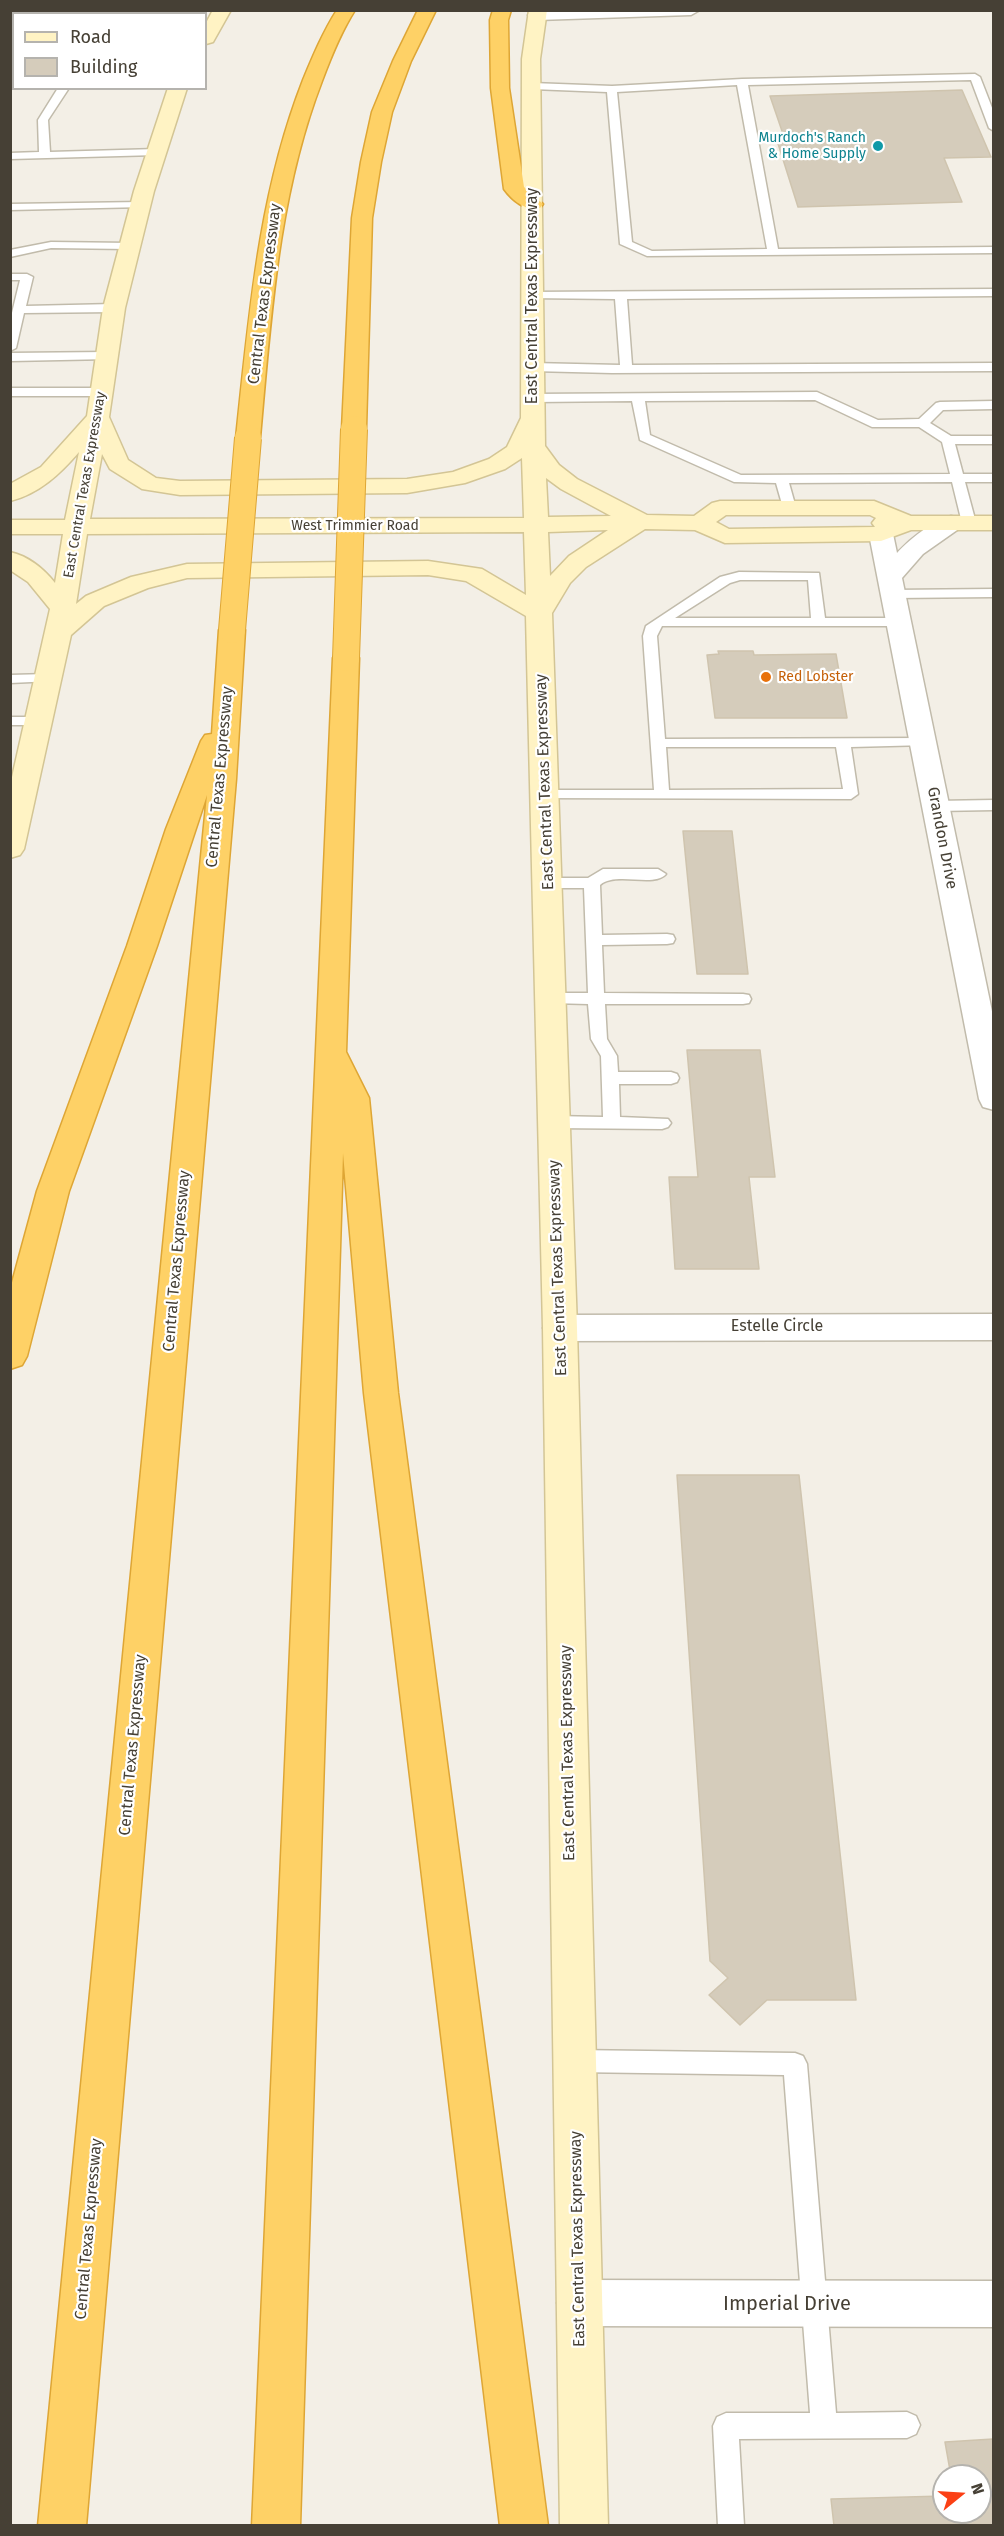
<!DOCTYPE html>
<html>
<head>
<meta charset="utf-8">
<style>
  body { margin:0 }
  #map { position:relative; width:1004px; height:2536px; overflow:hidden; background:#f3efe6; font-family:"Fira Sans",sans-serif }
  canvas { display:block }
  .frame { position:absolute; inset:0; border:12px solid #464035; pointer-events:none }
  .legend { position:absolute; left:12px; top:12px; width:195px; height:78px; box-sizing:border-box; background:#fff; border:2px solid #b5b3ae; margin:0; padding:8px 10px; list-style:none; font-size:18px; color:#464035 }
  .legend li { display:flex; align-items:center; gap:12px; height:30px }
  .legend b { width:30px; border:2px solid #b5b3ae }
  .north { position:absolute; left:932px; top:2464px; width:60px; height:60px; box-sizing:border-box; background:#fff; border:2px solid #b5b3ae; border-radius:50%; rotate:72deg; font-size:16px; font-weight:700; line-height:24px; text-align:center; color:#464035 }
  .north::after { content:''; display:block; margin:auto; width:21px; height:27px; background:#fb4015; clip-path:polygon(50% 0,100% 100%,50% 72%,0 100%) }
</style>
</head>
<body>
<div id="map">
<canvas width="1004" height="2536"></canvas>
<div class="frame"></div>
<ul class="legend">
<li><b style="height:8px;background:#fff3c4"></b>Road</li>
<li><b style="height:16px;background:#d5ccbb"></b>Building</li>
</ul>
<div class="north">N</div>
</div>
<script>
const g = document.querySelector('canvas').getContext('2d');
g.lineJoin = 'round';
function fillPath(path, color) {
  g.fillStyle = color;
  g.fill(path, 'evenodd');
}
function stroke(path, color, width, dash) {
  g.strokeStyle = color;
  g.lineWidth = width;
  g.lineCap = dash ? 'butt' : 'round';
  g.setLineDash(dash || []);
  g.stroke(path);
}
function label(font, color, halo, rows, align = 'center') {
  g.font = font + ' "Fira Sans",sans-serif';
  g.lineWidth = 4.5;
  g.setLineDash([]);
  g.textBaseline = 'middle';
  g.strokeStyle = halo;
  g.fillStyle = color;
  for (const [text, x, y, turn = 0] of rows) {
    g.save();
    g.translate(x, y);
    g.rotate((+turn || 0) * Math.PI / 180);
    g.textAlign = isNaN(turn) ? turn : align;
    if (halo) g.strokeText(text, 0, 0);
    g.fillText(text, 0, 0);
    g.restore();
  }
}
const building = new Path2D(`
  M962,90L991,157L944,158L962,202L798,207L775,134H783L770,96Z
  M718,651H753L754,655L836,654L847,718H715L707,655L719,654Z
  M683,831H732L748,974H697Z
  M687,1050H760L775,1177H749L759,1269H675L669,1177H698Z
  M677,1475H799L856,2000H767L740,2025L709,1995L728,1978L710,1961Z
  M993,2439V2526H834L831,2499L944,2496V2512H980V2476H951L945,2442Z`);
const lane = new Path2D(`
  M101,10H111V14H101Z
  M10,46H14V52H10Z
  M975,74L980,77L994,113V131L989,128L971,80L748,85L778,249L994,247V253L647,256L620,244L607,92L532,89L527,86L532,83L612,86L742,79ZM737,85L767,249L652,251L632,242L617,92Z
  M58,88H69L48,120L50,152L157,149L162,152L157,155L10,159V153L39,152L38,120Z
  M141,202L147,205L145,207L10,210V204Z
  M51,242L130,243L136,246L130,249L51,248L10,257V250Z
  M10,274H27L33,277L26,306L114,304L120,308L114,312L24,313L16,348L10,351V321L20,280H10Z
  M994,289V296L627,299L632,365L994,363V371L612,373L532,371L526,367L532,363L620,365L615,299L528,298V294L532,292Z
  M107,352L113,356L111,359L10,361V353Z
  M10,388H102L108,392L102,396H10Z
  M817,392L878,420L919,419L936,403L940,402L994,401V409L943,410L930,423L951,436H994V444H955L963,474H994V482H965L976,523L974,526H964L962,523L952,482L789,483L796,508L789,512L784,511L776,483L734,482L640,440L632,401L534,402L528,398L534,394ZM815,400L872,427H919L942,442L950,474L741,475L650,435L645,401Z
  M739,572L819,573L825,618H899L906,622L899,626H662L657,636L665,739L923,738L930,742L928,745L851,747L858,794L851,799L540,798L538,795L540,792L545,790H654L643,636L646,626L720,577ZM740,580H808L811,618H675L730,583ZM666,747H836L843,789L669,790Z
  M994,589V597L894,598L887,594L894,590Z
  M48,674L53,675L55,678L53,681L10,683V675Z
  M10,717H39L46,721L39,725H10Z
  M994,800V810L936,811L928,806L936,801Z
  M603,869H658L666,874C654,888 616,871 600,885L602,935L667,934L673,935L675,939L673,943L667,944L602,945L604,993L743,994L749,995L751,999L749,1003L743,1004H605L607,1039L617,1056L618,1072H671L677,1074L679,1078L677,1082L671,1084H619L620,1117L668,1119L671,1123L668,1127L662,1129L553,1128L547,1126L544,1122L547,1118L553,1116L603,1117L601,1056L591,1039L588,1004L551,1003L545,1002L543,998L545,994L551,993H588L584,888H548L540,883L548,878H588Z
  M574,2050L795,2053L803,2056L807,2064L836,2413L907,2412L916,2416L920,2425L916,2434L907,2438L739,2439L744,2526H718L713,2426L717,2417L726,2413H810L784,2075L574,2072L566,2069L562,2061L566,2053Z`);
const street = new Path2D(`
  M533,10H700L691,15L537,20L531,19L528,15Z
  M10,25H14V35H10Z
  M951,516L960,518L963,523L960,528L923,554L902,578L994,1021V1110L983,1107L979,1099L869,534L872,529L881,527L890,529L893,534L897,553C910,539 932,521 951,516Z
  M994,1314V1340L560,1341L548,1337L543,1328L548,1319L560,1315Z
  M580,2280L994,2281V2327L580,2326L564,2319L557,2303L564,2287Z`);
const secondary = new Path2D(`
  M213,10H231L213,42L206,44V23Z
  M529,10H547L540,59L545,446L559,465L577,479L647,515L694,516L712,503L720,501H874L911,516H994V530H911L881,541L725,543L695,530L645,529L586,567L570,583L552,613L577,1328L608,2526H560L543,1328L526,616L466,581L428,575L187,578L148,588L104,606L71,635L24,849L20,855L10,858V786L50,609L28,582L10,570V552C28,556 44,569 55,583L63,534H10V520H65L79,452C61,473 39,494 10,501V484L41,467L87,416L103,308L134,191L168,88H187L154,191L125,308L109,417L128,460L156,478L180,481L407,479L453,472L489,459L507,447L521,418L522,59ZM102,454L110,469L142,489L180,495L407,493L465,483L505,469L522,458L524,518L90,519ZM546,478L561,489L611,516L548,517ZM726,515H870L876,518L872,523L875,527L729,529L716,522ZM608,530L569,556L550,576L548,532ZM524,532L526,595L482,569L428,561L187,564L131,577L86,596L76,604L87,534Z`);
const highway = new Path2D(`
  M337,10H355C341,32 331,57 322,81C278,195 271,317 260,438L256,443L248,445L240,443L236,438C249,317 258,195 303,80C313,56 323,32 337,10Z
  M418,10H436L411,61L392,112L381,162L372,218L366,429L362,434L354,436L346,434L342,429L352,218L361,162L372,112L393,61Z
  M493,10H511L508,20L509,88L524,187L543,204L540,208C526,212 512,200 504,189L491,88L490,20Z
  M232,622L241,625L245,630L236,779L86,2526H38L207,795L157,946L69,1191L27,1356L22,1365L10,1369V1290L37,1191L127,946L166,829L201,741L205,735L212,734L219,630L223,625Z
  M346,650L355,653L359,658L346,1052L369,1098L398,1393L548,2526H500L364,1393L343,1153L300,2526H252L333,658L337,653Z`);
const highwayBridge = new Path2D(`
  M232,630L248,438
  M346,658L354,429`);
const markers = [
  [878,146,6,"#0f9aa8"],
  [766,677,6,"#e8710a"]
];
const farCulturenames = [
  ["Murdoch's Ranch",866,138],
  ["& Home Supply",866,154]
];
const farStreetnames = [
  ["East Central Texas Expressway",85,485,-80],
  ["West Trimmier Road",355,526]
];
const farFoodnames = [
  ["Red Lobster",778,677]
];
const streetNames = [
  ["Central Texas Expressway",265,294,-83],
  ["East Central Texas Expressway",533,296,-90],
  ["Central Texas Expressway",220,777,-85],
  ["East Central Texas Expressway",545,782,-92],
  ["Grandon Drive",942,838,79],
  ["Central Texas Expressway",177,1261,-85],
  ["East Central Texas Expressway",558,1268,-92],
  ["Estelle Circle",777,1327],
  ["Central Texas Expressway",133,1745,-85],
  ["East Central Texas Expressway",568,1753,-91],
  ["Central Texas Expressway",89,2229,-85],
  ["East Central Texas Expressway",578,2239,-91]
];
const nearStreetnames = [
  ["Imperial Drive",787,2304]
];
fillPath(building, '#d5ccbb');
stroke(building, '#cfc4ae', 1.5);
stroke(lane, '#c1bbab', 3);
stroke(street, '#c1bbab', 3);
stroke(secondary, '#d3c595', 3);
stroke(highway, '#dea635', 3);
fillPath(lane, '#fff');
fillPath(street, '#fff');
fillPath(secondary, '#fff3c4');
fillPath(highway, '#fed166');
stroke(highwayBridge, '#dea635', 28, []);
stroke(highwayBridge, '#fed166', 26);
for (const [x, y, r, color] of markers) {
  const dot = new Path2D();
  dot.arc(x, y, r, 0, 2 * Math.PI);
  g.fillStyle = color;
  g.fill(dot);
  stroke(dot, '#fff', 2);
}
label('14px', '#0d838f', '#fff', farCulturenames, 'right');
label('14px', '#464035', '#fff', farStreetnames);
label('14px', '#c56008', '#fff', farFoodnames, 'left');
label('16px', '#464035', '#fff', streetNames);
label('20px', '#464035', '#fff', nearStreetnames);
</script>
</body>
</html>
